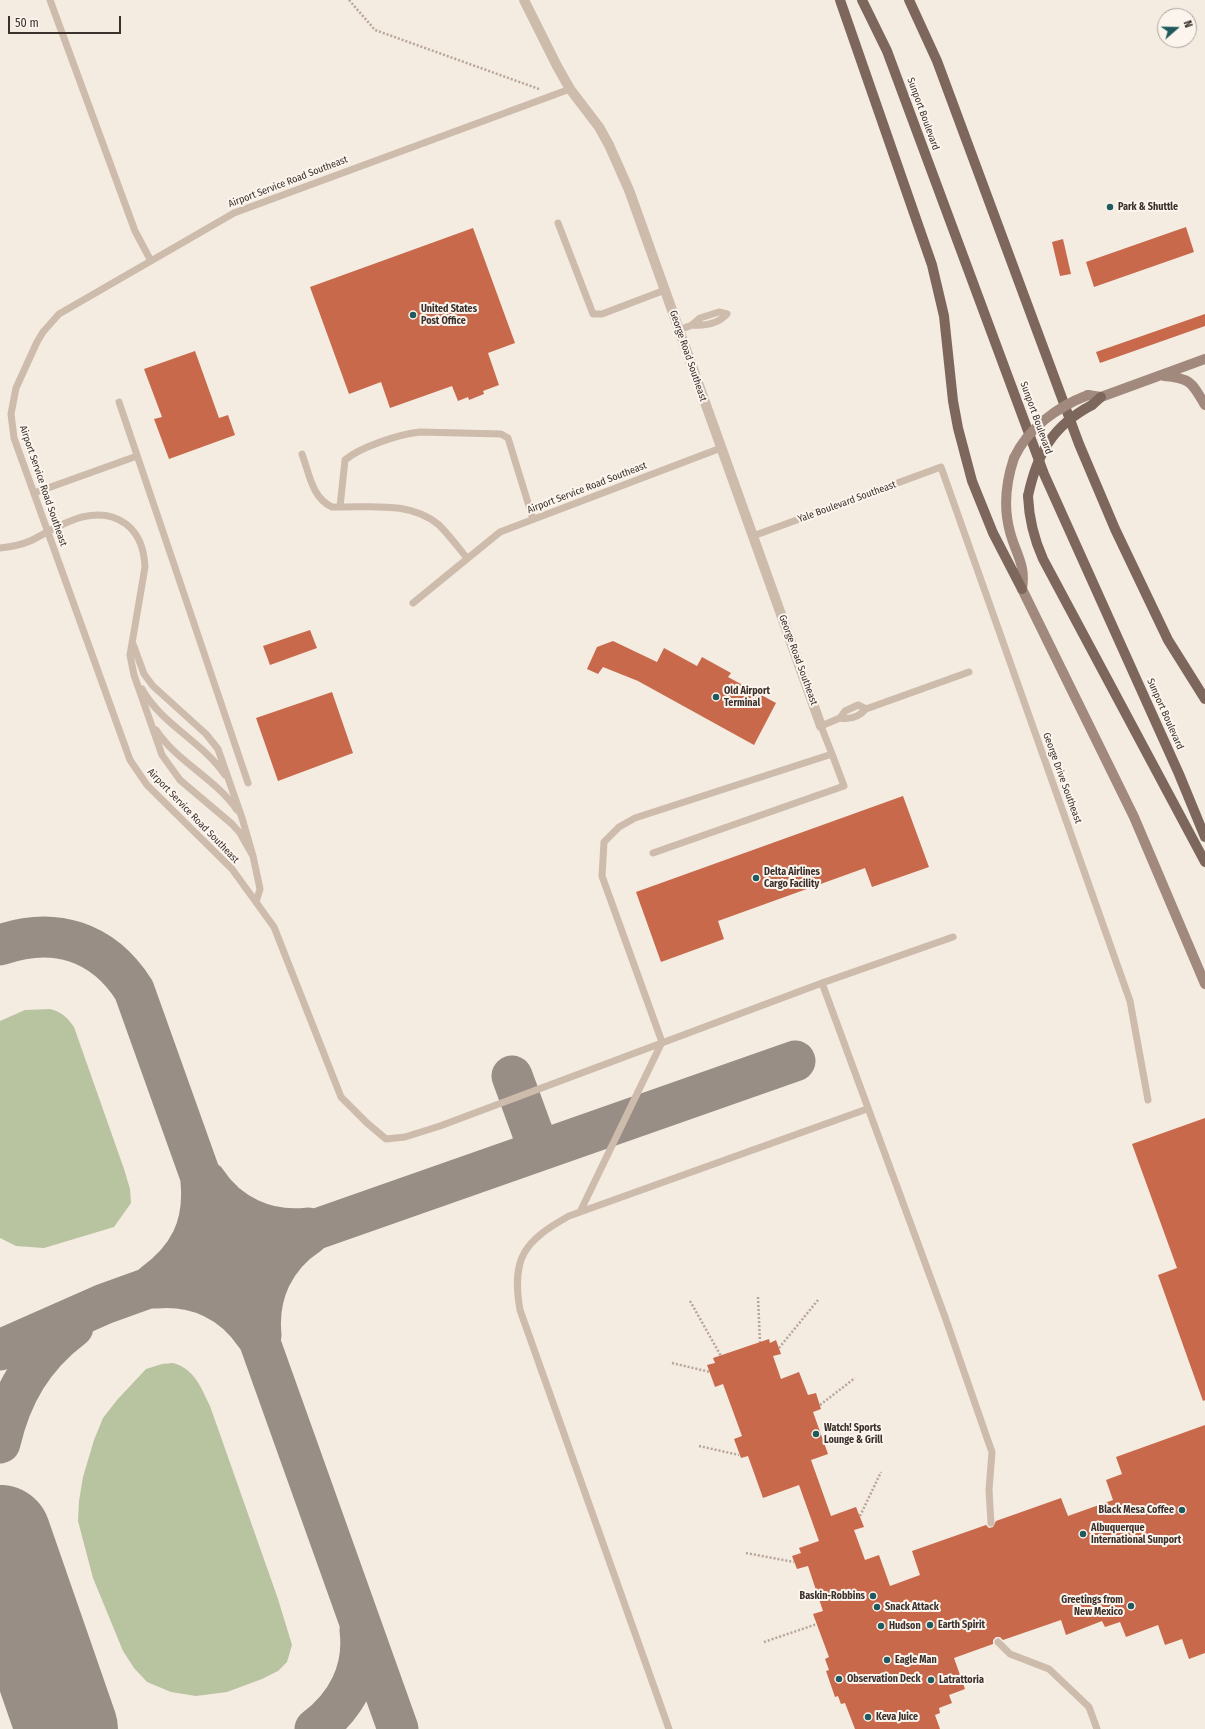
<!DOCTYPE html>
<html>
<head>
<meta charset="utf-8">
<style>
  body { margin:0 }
  #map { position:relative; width:1205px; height:1729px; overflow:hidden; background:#f4ebe1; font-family:"Fira Sans Condensed",sans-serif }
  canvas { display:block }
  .north { position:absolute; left:1157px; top:8px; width:40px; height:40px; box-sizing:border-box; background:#fbf5ee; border:1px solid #aea6a0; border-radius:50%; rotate:70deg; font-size:11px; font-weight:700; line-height:16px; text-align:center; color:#3b302b }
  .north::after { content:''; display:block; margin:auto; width:14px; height:18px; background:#1f5a5e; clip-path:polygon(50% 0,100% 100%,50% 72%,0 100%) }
  .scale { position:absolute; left:8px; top:16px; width:113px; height:18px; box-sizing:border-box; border:2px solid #3b302b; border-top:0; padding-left:5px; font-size:12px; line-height:14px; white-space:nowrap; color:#3b302b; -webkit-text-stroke:3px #fbf5ee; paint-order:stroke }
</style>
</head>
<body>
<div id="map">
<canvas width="1205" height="1729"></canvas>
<div class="north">N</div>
<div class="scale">50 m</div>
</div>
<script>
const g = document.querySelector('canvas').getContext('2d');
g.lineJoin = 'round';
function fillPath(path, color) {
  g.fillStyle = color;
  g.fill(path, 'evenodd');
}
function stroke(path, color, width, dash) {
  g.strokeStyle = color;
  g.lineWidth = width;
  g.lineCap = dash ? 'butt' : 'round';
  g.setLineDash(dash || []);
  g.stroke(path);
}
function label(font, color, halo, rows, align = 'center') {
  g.font = font + ' "Fira Sans Condensed",sans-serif';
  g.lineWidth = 4;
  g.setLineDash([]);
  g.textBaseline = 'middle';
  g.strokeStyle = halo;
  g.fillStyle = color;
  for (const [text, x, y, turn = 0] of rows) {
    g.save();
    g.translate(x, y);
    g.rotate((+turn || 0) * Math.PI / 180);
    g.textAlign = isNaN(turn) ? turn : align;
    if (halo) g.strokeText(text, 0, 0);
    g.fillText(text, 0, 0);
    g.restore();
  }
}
const green = new Path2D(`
  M50,1009C62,1012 67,1017 74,1027L124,1169L130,1189L131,1203L114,1227L44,1248L16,1246L0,1238V1021L25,1010Z
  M173,1363C195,1369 201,1388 210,1406L278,1599L292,1645L287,1662L278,1671L262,1679L227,1692L196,1696L171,1692L147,1682L134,1668L123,1651L93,1578L78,1521L79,1501L83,1477L94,1440L103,1418L117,1400L146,1369L162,1364Z`);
const taxiway = new Path2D(`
  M0,945C54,926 103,941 134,990L398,1729
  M512,1076L539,1150
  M206,1181C228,1215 267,1233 308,1228
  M153,1284C189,1258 205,1226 201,1182
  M155,1288C196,1284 233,1301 256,1336
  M261,1335C257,1294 274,1257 309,1234
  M0,1350L104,1304L140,1291L795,1061
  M0,1443C11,1395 33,1357 73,1327
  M0,1509L3,1544
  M315,1729C347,1705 365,1670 360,1630`);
const runway = new Path2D(`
  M0,1536L67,1729`);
const building = new Path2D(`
  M1186,227L1194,252L1094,287L1086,262Z
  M473,228L515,343L488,353L499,385L483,391L484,394L469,400L468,397L458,401L452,386L390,408L381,382L349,394L310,287Z
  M1063,239L1071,274L1060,276L1052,242Z
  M1205,314V326L1100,363L1096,352Z
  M195,351L219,418L228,415L235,435L169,459L154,419L162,417L144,369Z
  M310,630L317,648L270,665L263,646Z
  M613,641L657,662L664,648L697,666L702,657L731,673L728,677L776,703L754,745L638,681L603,667L598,674L587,669L597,647Z
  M332,692L353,753L278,781L256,718Z
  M903,796L929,867L872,887L865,868L718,921L724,939L661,962L636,892Z
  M1205,1118V1400L1203,1401L1158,1275L1177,1268L1132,1144Z
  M769,1339L770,1343L776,1340L781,1354L773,1356L781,1379L799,1372L808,1395L816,1393L821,1409L813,1412L828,1454L811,1460L831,1516L856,1507L864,1527L854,1530L865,1560L879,1555L890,1586L920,1575L912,1551L986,1525L989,1528L993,1527L996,1521L1061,1498L1068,1516L1113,1500L1106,1480L1122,1474L1116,1457L1205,1425V1653L1189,1659L1182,1639L1165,1645L1158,1625L1126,1637L1120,1622L1105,1627L1102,1621L1066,1635L1061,1620L1003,1640L1000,1637H996L993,1640V1644L954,1658L965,1689L949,1695L952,1703L939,1708L940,1713L935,1715L940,1729H855L845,1703L841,1704L838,1696L835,1697L826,1671L829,1670L825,1659L829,1657L813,1614L823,1611L808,1566L797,1569L792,1556L801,1553L799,1548L819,1541L799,1485L763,1498L748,1456L741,1458L734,1439L742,1436L723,1384L715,1387L707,1365L715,1363L713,1358Z`);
const path = new Path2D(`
  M349,0L375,30L539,89
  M758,1297L760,1342
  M690,1301L721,1356
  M779,1348L818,1300
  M672,1363L710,1372
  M820,1405L855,1378
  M699,1446L739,1455
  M860,1516L881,1472
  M746,1553L794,1562
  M764,1642L817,1624`);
const service = new Path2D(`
  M50,0L135,231L151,261
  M570,89L234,213L59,314L43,332L37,342L16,388L11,414L14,438L130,760L147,785L232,869L274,927L341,1097L367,1123L386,1139L405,1137L440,1126L822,983L953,937
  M558,223L593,314H602L665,290
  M679,330L692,325L700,318L719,312L727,314C718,324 705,326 692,325
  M119,402L248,783
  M302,454C309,473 312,498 332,507C367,508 410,500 439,525C449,535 458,547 467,558
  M34,493L137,456
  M340,507L345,460C360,447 400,434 420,432L501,434L508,438L533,519
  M753,536L941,467L1130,1001L1148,1100
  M0,548C9,547 21,545 30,541C58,527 95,501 126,524C140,535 144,550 145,567L130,655L134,675L162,755L180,780L232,824L240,833L253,856
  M413,603L500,532L721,448
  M133,644L144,674L153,686L206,734L218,749L242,818L253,856L260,889L256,902
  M142,689C161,724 203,742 225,775
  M840,718C851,720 859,717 866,709L969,672
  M156,730C177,762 215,778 237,810
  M653,853L844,786L832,754
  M822,983L945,1317L987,1438L992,1452L989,1490L991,1523
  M580,1212L662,1042L602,876L604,842L619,827L635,818L832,754L821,726L840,718L845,711L858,705L866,709
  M998,1642L1010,1654L1049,1669L1089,1707L1097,1729
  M669,1729L520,1310C511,1258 524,1241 569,1216L867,1109`);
const minor = new Path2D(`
  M524,0L557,66L570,89L599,127L609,145L629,190L821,726`);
const secondary = new Path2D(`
  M1164,376C1191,378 1192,383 1205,405
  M1088,395L1101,397L1205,359
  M1014,458C1006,482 1003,507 1010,532C1016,555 1026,564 1022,589L1134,817L1205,984`);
const primary = new Path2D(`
  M840,0L932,265L944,316L953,401L958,428L972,481L993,533L1022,589
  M862,0L887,51L1044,474L1179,774L1205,837
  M909,0L937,61L1079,444L1115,529L1168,640L1205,699
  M1092,405L1101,397
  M1028,496C1029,519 1034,539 1043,559L1205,862`);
const secondaryBridge = new Path2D(`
  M1014,458C1028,428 1057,407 1088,395`);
const primaryBridge = new Path2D(`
  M1028,496C1037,454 1052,426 1092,405`);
const markers = [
  [1110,207,4,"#1f5a5e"],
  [413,315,4,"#1f5a5e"],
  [716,697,4,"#1f5a5e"],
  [756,878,4,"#1f5a5e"],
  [816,1434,4,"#1f5a5e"],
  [1182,1510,4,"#1f5a5e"],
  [1083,1534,4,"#1f5a5e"],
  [873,1596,4,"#1f5a5e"],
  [1131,1606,4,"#1f5a5e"],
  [877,1607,4,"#1f5a5e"],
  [930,1625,4,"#1f5a5e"],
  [881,1626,4,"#1f5a5e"],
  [887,1660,4,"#1f5a5e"],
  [839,1679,4,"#1f5a5e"],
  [931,1680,4,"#1f5a5e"],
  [868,1717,4,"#1f5a5e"]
];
const streetNames = [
  ["Sunport Boulevard",923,114,70],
  ["Airport Service Road Southeast",288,182,-21],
  ["George Road Southeast",688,356,71],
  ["Sunport Boulevard",1036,418,70],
  ["Airport Service Road Southeast",43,486,71],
  ["Airport Service Road Southeast",587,488,-21],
  ["Yale Boulevard Southeast",847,502,-20],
  ["George Road Southeast",798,660,70],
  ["Sunport Boulevard",1165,714,66],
  ["George Drive Southeast",1062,778,70],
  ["Airport Service Road Southeast",193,816,46]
];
const poiNames = [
  ["Park & Shuttle",1118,207],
  ["United States",421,309],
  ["Post Office",421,321],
  ["Old Airport",724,691],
  ["Terminal",724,703],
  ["Delta Airlines",764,872],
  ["Cargo Facility",764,884],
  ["Watch! Sports",824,1428],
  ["Lounge & Grill",824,1440],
  ["Black Mesa Coffee",1174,1510,"right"],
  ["Albuquerque",1091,1528],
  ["International Sunport",1091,1540],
  ["Baskin-Robbins",865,1596,"right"],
  ["Greetings from",1123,1600,"right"],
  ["New Mexico",1123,1612,"right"],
  ["Snack Attack",885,1607],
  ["Earth Spirit",938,1625],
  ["Hudson",889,1626],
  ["Eagle Man",895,1660],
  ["Observation Deck",847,1679],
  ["Latrattoria",939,1680],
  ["Keva Juice",876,1717]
];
fillPath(green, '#b8c4a0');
stroke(taxiway, '#988e86', 41);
stroke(runway, '#988e86', 102);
fillPath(building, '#c8694b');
stroke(path, '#b9a596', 2.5, [2, 2]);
stroke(service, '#cdbbac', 7);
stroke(minor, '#cdbbac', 10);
stroke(secondary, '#a18a7d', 10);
stroke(primary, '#7d675c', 10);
stroke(secondaryBridge, '#a18a7d', 10);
stroke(primaryBridge, '#7d675c', 10);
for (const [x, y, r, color] of markers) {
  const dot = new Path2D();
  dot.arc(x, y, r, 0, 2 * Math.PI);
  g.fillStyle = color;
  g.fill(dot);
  stroke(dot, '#fbf5ee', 1.5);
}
label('10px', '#3b302b', '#fbf5ee', streetNames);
label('bold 10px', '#3b302b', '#fbf5ee', poiNames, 'left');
</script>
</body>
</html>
